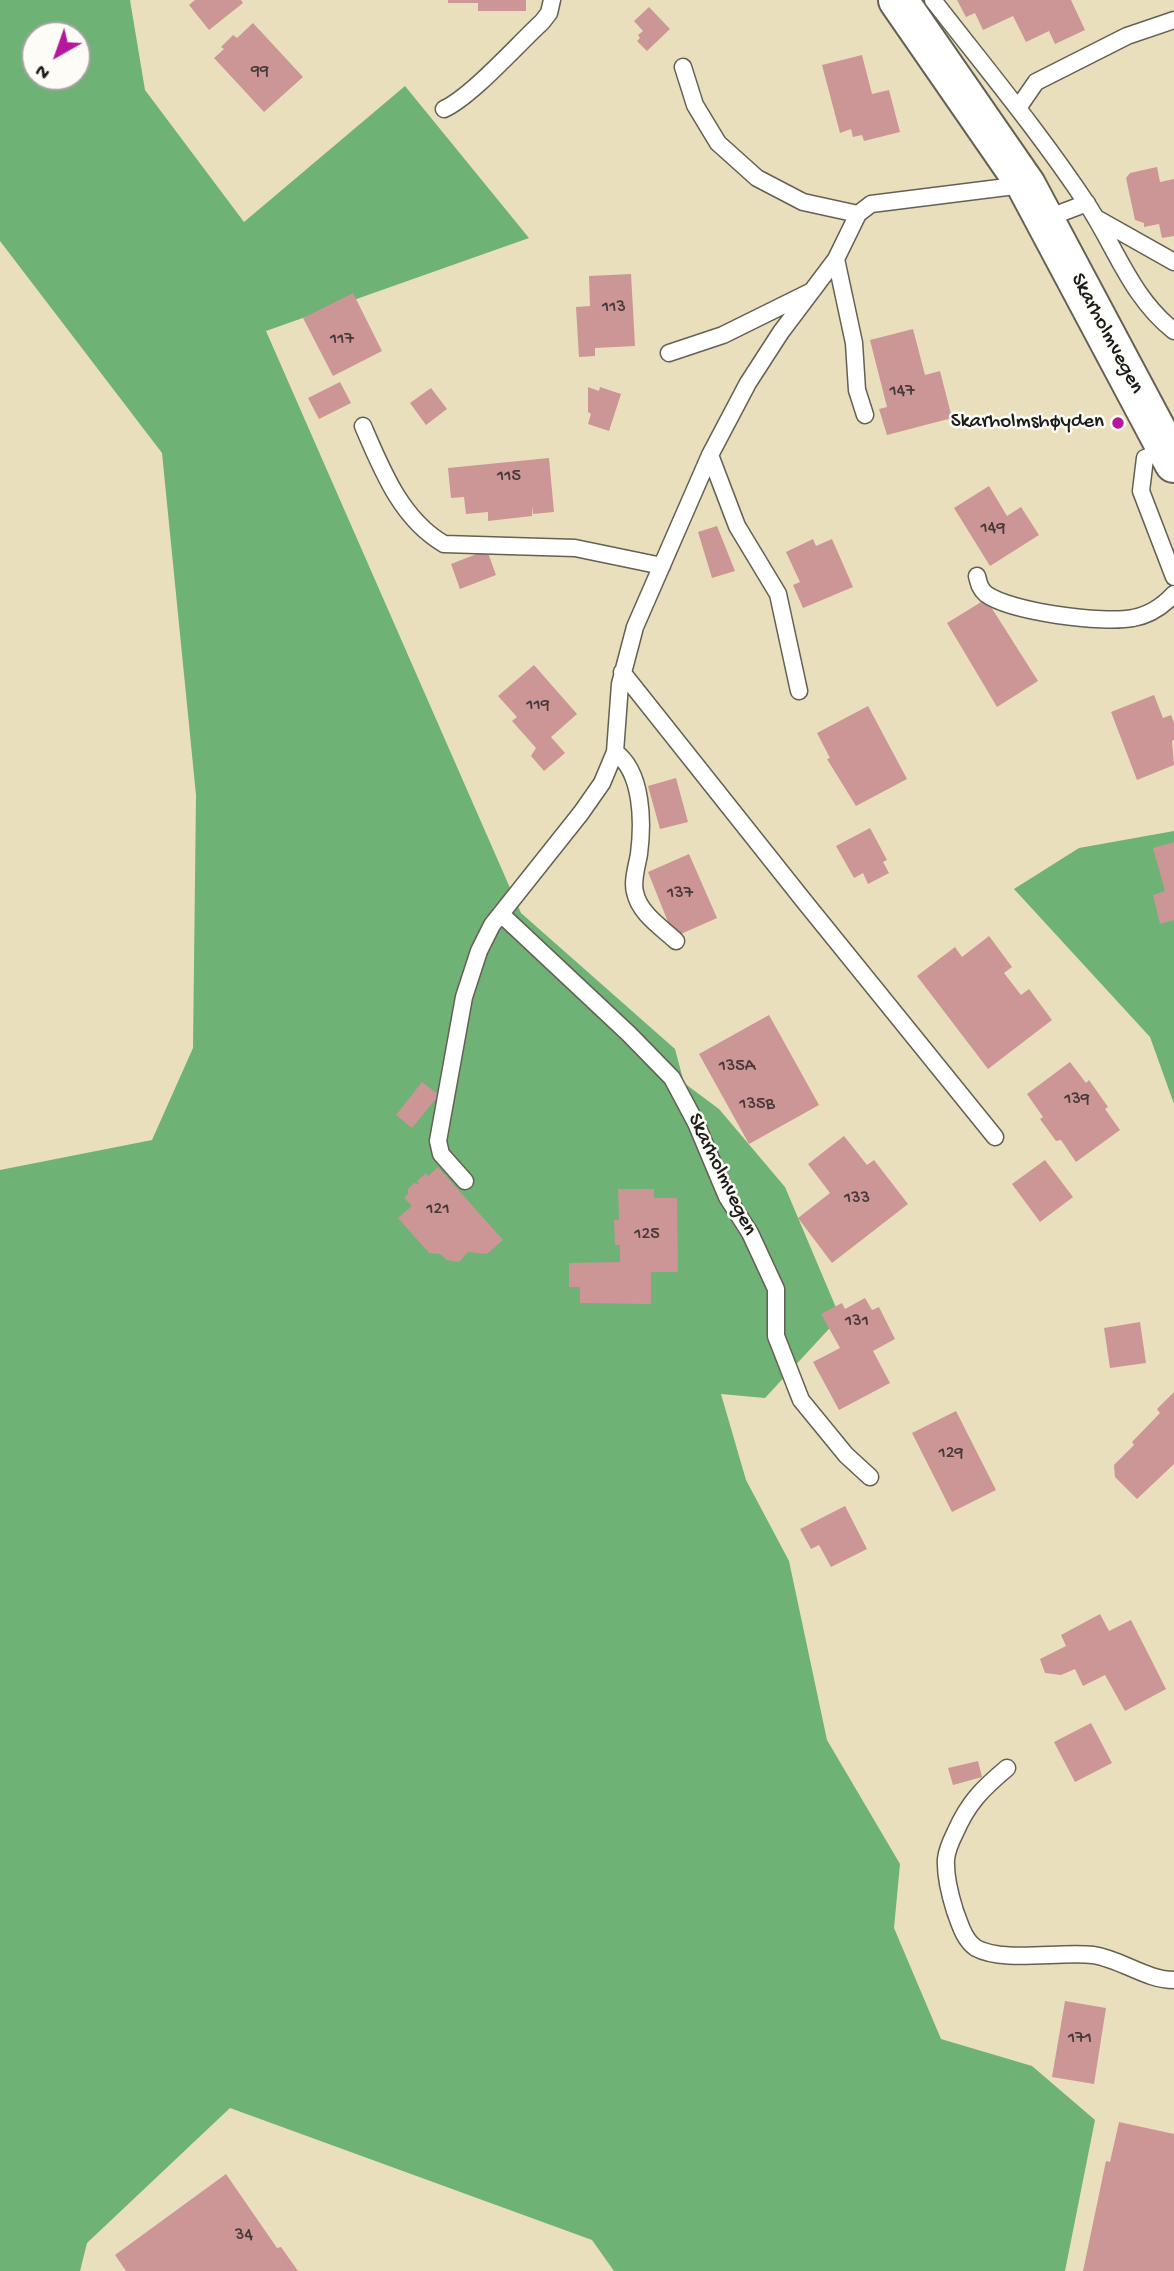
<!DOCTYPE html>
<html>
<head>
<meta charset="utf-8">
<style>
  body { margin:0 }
  #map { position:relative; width:1174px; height:2271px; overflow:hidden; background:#eadfbc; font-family:"Gochi Hand",sans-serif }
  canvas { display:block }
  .north { position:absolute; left:21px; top:21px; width:70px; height:70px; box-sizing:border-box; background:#fdfcf7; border:2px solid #a3a29f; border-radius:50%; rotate:220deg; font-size:19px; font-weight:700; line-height:28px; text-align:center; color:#1c1c1c }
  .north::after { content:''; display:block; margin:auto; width:24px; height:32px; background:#b5179e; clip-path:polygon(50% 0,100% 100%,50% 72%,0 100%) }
</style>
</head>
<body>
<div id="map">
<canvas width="1174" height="2271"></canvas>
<div class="north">N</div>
</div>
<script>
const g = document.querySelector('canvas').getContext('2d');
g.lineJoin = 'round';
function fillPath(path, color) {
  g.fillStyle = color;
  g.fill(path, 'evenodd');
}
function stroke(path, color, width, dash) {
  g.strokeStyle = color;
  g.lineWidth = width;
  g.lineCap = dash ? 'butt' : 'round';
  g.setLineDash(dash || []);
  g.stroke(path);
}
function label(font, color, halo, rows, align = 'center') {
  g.font = font + ' "Gochi Hand",sans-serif';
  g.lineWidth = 5;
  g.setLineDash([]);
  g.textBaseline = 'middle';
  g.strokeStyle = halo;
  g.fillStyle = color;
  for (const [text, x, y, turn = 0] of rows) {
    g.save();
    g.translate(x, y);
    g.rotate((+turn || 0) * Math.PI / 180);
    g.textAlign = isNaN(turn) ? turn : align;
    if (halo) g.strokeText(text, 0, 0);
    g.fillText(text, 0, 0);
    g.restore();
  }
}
const forest = new Path2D(`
  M0,0H130L145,90L244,222L405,86L529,238L266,331L521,913L675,1049L684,1083L719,1109L785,1187L840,1317L765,1398L721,1394L746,1480L789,1561L827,1740L900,1864L894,1928L941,2039L1032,2066L1095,2120L1065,2271H614L592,2240L230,2108L87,2243L80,2271H0V1170L152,1140L193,1048L196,795L162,453L0,241ZM35,35H77V77H35Z
  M1174,831V1104L1150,1037L1014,889L1079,848Z`);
const building = new Path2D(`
  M195,0H241L243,3L209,30L189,5Z
  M448,0H526V11H478V3H448Z
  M957,0H1071L1085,30L1055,44L1049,31L1026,42L1013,16L983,30L975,13L966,17Z
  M649,7L670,29L647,51L637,41L640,38L638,35L643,31L634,21Z
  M253,23L303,77L264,112L214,58L224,49L221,47L233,35L237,38Z
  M862,55L872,94L889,90L900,132L864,141L862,135L853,137L851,129L840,133L822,65Z
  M1157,167L1160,182L1174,179V236L1162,238L1159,224L1144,227V223L1135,220L1126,178L1130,173Z
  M631,274L635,346L595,348V356L579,357L576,307L590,306L589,276Z
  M353,293L382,351L333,376L303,318Z
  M913,329L925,375L940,371L952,418L887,435L879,409L887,407L870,340Z
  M340,382L351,403L319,419L308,398Z
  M588,387L599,391L600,387L621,394L609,431L588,424L591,414L588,412Z
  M431,388L447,409L426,425L410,403Z
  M549,458L554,512L533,514L532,506V516L488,521V512L466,514L464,497L451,498L448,468Z
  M989,486L1007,516L1021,507L1039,535L990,566L954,508Z
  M717,526L735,571L712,578L698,532Z
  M813,539L816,546L832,539L853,587L803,608L793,585L800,582L786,552Z
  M487,550L496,575L460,589L451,564Z
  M986,599L1038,681L997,707L947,623Z
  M534,665L577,714L551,737L565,753L544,771L531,756L536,748L512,721L517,717L498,696Z
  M1154,695L1163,718L1171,715L1174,723V740L1172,741L1174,765L1137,780L1111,712Z
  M868,706L907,779L856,806L827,759L830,758L817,733Z
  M676,778L688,822L660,829L648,786Z
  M870,828L887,860L883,862L889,873L868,884L863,873L854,878L836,846Z
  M1174,842V920L1160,924L1153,895L1165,891L1153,848Z
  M689,854L717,918L674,937L648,872Z
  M989,936L1012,967L1004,973L1021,995L1029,989L1052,1020L988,1069L917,976L955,947L962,957Z
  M769,1015L819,1105L749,1144L699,1054Z
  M1070,1062L1086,1083L1089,1080L1108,1107L1105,1109L1120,1130L1076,1162L1061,1140L1056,1141L1040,1119L1043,1117L1027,1094Z
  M422,1082L439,1095L412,1128L396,1115Z
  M844,1136L867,1165L874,1160L908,1204L832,1263L798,1218L830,1193L808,1164Z
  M1045,1160L1073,1197L1040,1222L1012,1184Z
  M438,1167L503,1240L487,1254L468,1252L459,1262L447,1260L440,1254L429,1253L398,1218L412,1206L404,1198L408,1194V1189L414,1183L419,1184L417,1181L426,1173L428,1176Z
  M618,1189H654V1198H677L678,1272H651V1304L580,1303V1287H569V1263L620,1262V1245H615L614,1220H619Z
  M865,1298L872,1310L879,1307L895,1339L873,1351L890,1383L839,1410L813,1362L840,1348L821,1314L842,1303L845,1309Z
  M1140,1322L1146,1363L1110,1368L1104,1328Z
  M1174,1392V1464L1137,1499L1115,1477L1114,1465L1134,1445L1132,1442L1160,1413L1157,1409Z
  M956,1411L996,1490L952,1512L912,1433Z
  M845,1506L867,1549L831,1567L819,1545L811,1549L800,1529Z
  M1100,1614L1109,1631L1131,1620L1166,1689L1125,1711L1105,1675L1083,1686L1075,1669L1061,1675L1045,1673L1040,1659L1066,1646L1061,1635Z
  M1091,1723L1112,1763L1075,1782L1054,1742Z
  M978,1761L982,1777L953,1785L948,1768Z
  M1065,2001L1106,2008L1094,2084L1052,2077Z
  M1119,2122L1174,2134V2271H1083L1106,2161L1110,2162Z
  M226,2174L277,2248L281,2247L298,2271H126L115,2255Z`);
const service = new Path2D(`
  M933,0C985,67 1040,133 1087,204C1116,248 1131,297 1174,331
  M683,67L695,105L718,143L757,178L803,202L858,214
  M1018,108L1036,82L1127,36L1174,20
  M444,109C471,97 518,44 542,22L549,13L552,0
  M1096,218L1174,262
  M1045,219L1087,203
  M836,259L854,343L857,390L865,415
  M669,353L723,335L810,292
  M363,426C382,470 401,519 444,544L575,548L662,566
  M1168,449L1145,458L1141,491L1174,577
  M710,455L737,526L778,594L799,691
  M977,576C979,584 980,589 986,594C1011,612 1103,624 1133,618C1150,615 1163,606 1174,594
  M622,672L804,901L995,1137
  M615,752C643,772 643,823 639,854C637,866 632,881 635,892C639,913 661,927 676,941
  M501,914L629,1034L672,1078L696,1123L727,1197L750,1233L776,1289V1336L801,1400L846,1455L870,1477
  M465,1181L441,1154L438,1141L464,997L479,951L492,925L581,813L602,783L615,752L620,684L635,627L710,455L748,383L781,332L836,259L858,214L871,204L1023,185
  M1007,1768C982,1789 968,1803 955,1833C951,1841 947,1850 946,1859C945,1876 950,1895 955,1911C960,1924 964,1940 976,1948C1003,1963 1060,1951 1093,1955C1121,1959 1146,1980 1174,1980`);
const tertiary = new Path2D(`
  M898,0L1026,185L1174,463`);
const markers = [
  [1118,423,7,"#b5179e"]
];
const numberNames = [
  ["99",260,72],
  ["113",614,308],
  ["117",342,340],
  ["147",902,392],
  ["115",509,477],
  ["149",993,529],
  ["119",538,706],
  ["137",680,894],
  ["135A",737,1067],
  ["139",1077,1100],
  ["135B",757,1105],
  ["133",857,1199],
  ["121",438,1210],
  ["125",647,1235],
  ["131",857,1322],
  ["129",951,1454],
  ["171",1080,2039],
  ["34",244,2236]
];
const streetNames = [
  ["Skarholmvegen",1106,334,62],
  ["Skarholmvegen",721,1175,64]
];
const poiNames = [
  ["Skarholmshøyden",1104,423]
];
fillPath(forest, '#6eb276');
fillPath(building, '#cb9695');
stroke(service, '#646054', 19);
stroke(tertiary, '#646054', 42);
stroke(service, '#fff', 16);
stroke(tertiary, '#fff', 38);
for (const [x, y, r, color] of markers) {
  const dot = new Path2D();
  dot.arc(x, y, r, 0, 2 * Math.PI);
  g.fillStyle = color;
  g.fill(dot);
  stroke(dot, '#fdfcf7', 2.5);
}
label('18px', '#483a3a', null, numberNames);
label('21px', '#1c1c1c', '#fdfcf7', streetNames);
label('21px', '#1c1c1c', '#fdfcf7', poiNames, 'right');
</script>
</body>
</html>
